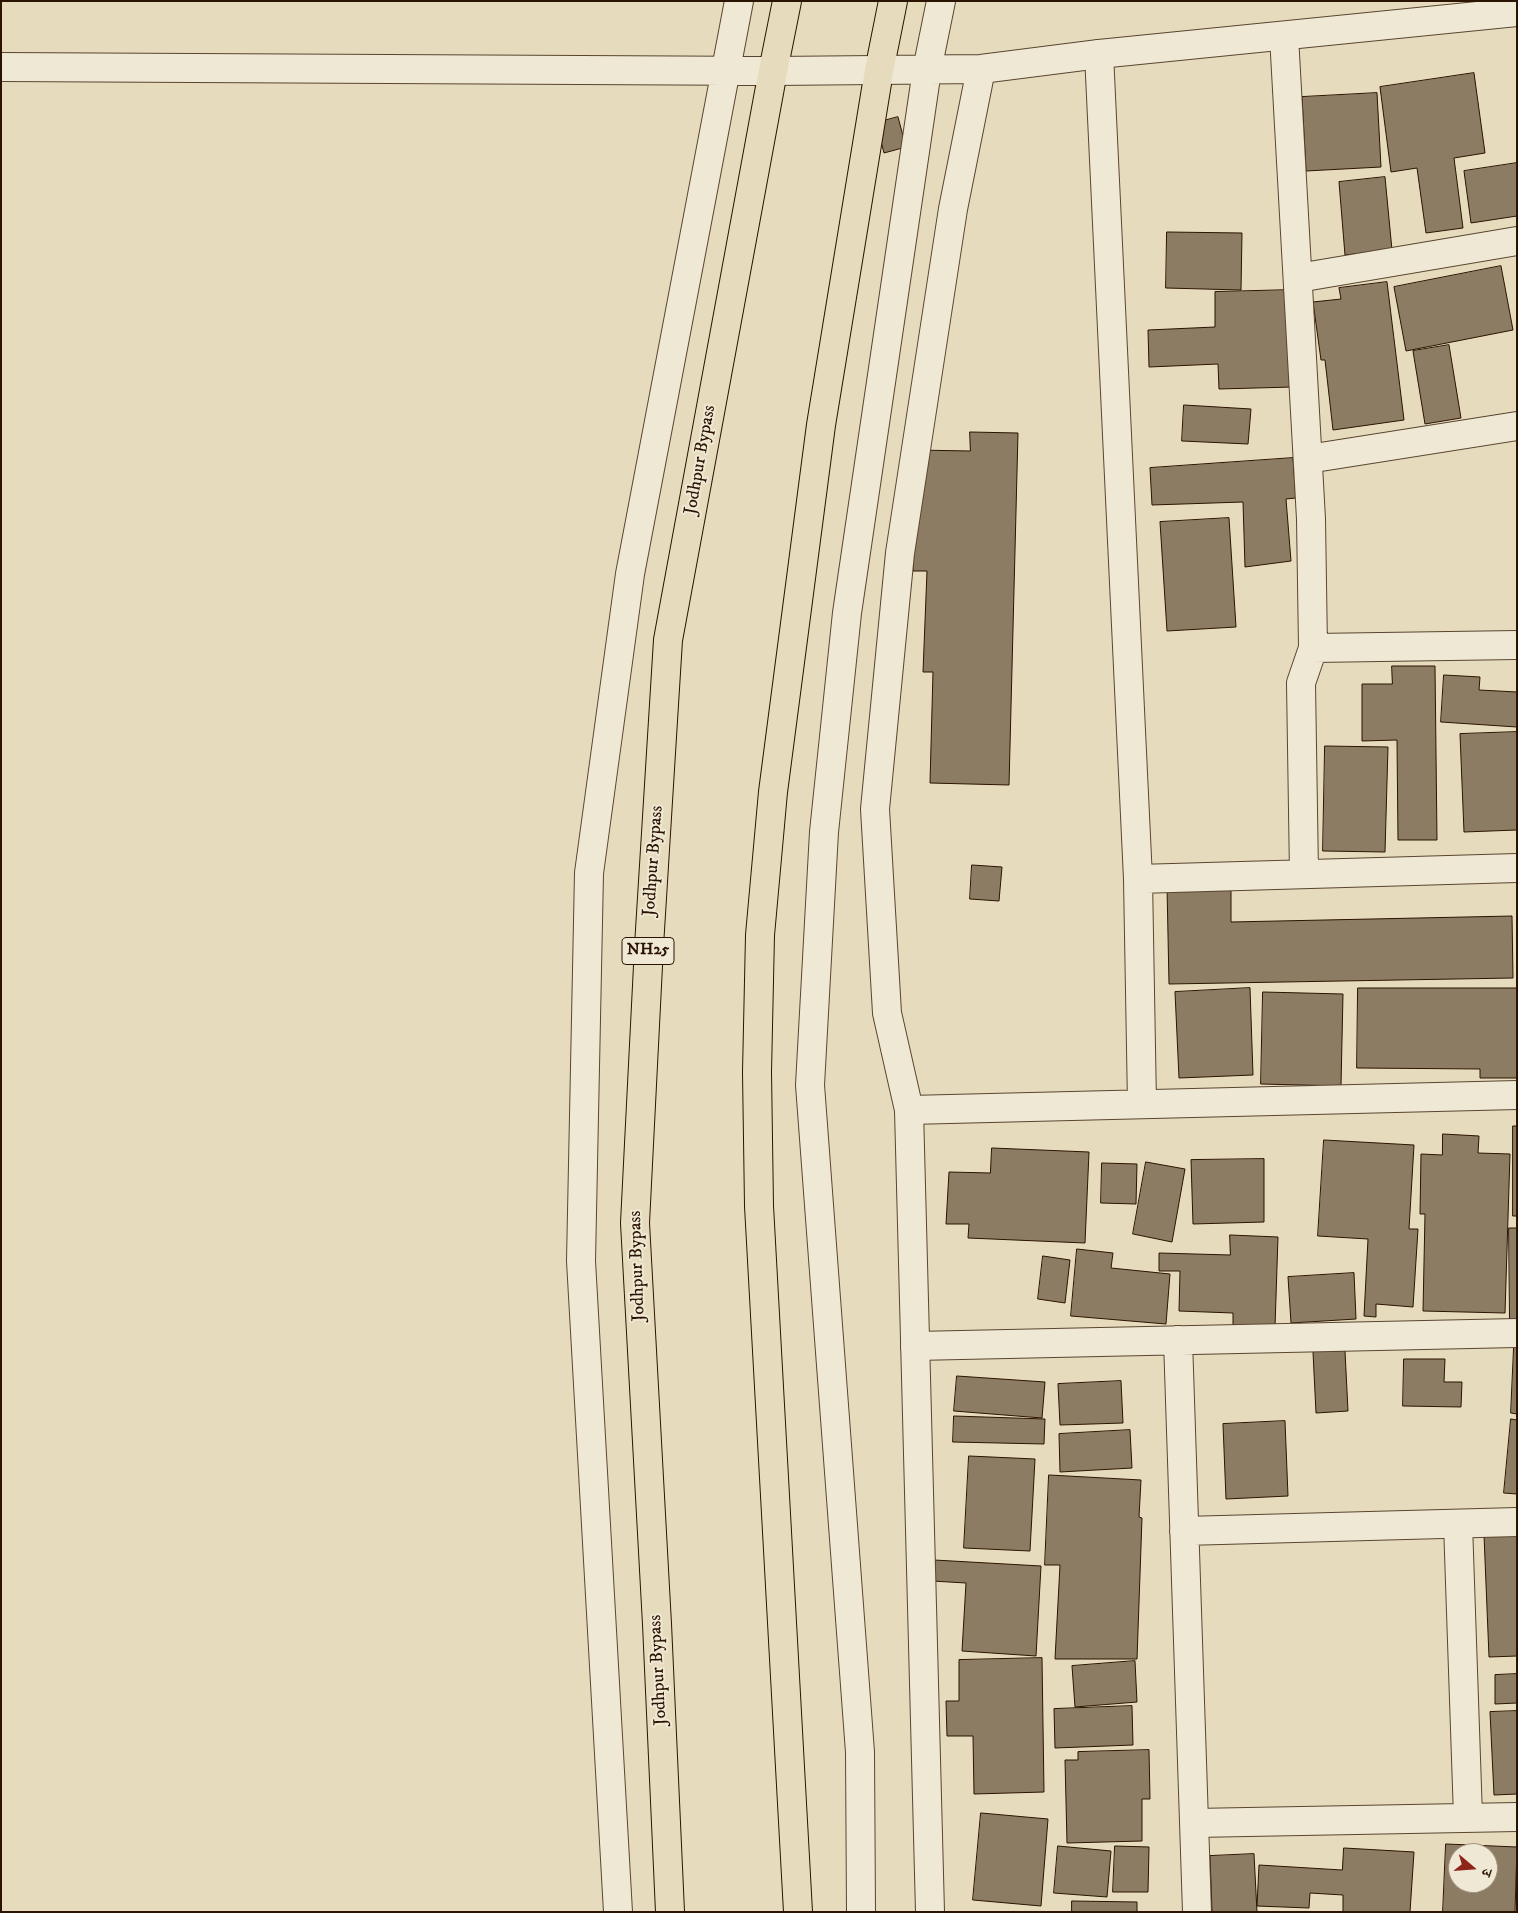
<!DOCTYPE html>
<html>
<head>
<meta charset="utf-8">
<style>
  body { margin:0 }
  #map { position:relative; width:1518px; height:1913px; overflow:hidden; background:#e6dcbd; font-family:"IM FELL DW Pica","Noto Serif Devanagari",serif }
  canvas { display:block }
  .frame { position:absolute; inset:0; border:2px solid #2b1301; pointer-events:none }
  .north { position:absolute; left:1448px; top:1843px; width:50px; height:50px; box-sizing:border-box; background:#efe8d4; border:1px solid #a19380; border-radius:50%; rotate:108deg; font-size:14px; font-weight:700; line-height:20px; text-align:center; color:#2b1301 }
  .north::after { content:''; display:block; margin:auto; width:18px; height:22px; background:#8f2418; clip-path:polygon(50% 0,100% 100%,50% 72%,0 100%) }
</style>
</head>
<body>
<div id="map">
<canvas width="1518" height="1913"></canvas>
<div class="frame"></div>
<div class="north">उ</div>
</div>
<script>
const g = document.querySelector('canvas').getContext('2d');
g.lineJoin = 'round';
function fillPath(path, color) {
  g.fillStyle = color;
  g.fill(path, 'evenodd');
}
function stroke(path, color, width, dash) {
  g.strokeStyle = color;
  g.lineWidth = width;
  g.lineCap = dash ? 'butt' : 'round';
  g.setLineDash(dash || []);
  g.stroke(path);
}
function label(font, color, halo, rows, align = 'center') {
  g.font = font + ' "IM FELL DW Pica",serif';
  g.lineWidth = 4;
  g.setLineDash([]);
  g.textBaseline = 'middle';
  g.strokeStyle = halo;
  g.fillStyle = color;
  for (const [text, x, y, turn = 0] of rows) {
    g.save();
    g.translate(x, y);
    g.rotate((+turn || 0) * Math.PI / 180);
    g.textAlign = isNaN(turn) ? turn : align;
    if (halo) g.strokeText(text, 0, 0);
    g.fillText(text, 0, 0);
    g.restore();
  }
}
const building = new Path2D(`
  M1474,73L1485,153L1454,158L1463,228L1426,233L1417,168L1391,172L1380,87Z
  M1377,93L1381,167L1306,171L1302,97Z
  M898,117L906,147L884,153L876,123Z
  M1517,163V216L1471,223L1464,171Z
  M1385,177L1392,250L1345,255L1339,182Z
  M1167,232L1242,233L1241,290L1166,288Z
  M1501,266L1513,330L1406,351L1394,287Z
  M1387,282L1404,420L1333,430L1325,360H1321L1313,302L1341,299L1339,288Z
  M1291,290L1293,387L1219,389L1218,364L1149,367L1148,330L1215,327V292Z
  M1449,345L1461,418L1425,424L1413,351Z
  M1184,405L1251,409L1248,444L1182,441Z
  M970,432L1018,433L1009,785L930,783L933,672H923L927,571H913L916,450L970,451Z
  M1293,458L1296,498L1286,499L1291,561L1245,567L1243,502L1152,505L1150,468Z
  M1229,518L1236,627L1167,631L1160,522Z
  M1392,666H1435L1437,840H1398L1397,740L1362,741V684H1392Z
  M1444,675L1480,677L1479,690L1517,692V727L1441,722Z
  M1517,732V830L1464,832L1460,734Z
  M1325,746L1388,747L1385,852L1323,851Z
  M972,865L1002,867L999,901L970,899Z
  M1231,885V922L1512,916L1513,978L1169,984L1167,886Z
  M1250,988L1253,1075L1179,1078L1175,992Z
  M1358,988H1517V1078H1480V1069L1357,1068Z
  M1263,992L1343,994L1341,1086L1261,1084Z
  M1513,1126H1517V1216H1513Z
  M1443,1134L1479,1136L1478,1153L1510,1154L1505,1313L1423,1311L1425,1214H1420L1421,1154L1442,1155Z
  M1324,1140L1414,1145L1409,1229H1418L1413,1307L1376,1304V1317L1364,1316L1368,1239L1318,1236Z
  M992,1148L1089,1152L1085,1243L968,1238L969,1224H946L949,1172L990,1173Z
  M1264,1159V1222L1193,1224L1191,1160Z
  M1146,1162L1185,1169L1172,1242L1133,1234Z
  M1102,1163L1137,1164L1136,1204L1101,1203Z
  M1509,1228H1517V1326H1510Z
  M1230,1235L1278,1237L1275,1327L1233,1325V1313L1179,1311L1180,1271H1159V1253L1230,1255Z
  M1077,1249L1113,1253L1111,1268L1170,1274L1166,1324L1071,1316Z
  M1043,1256L1070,1260L1065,1303L1038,1299Z
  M1354,1273L1356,1319L1291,1323L1288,1277Z
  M1514,1347H1517V1414L1511,1413Z
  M1345,1351L1348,1411L1316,1413L1313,1352Z
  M1404,1359H1445L1444,1382H1462L1461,1407L1403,1406Z
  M957,1376L1045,1382L1042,1418L954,1411Z
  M1121,1381L1123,1423L1060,1425L1058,1384Z
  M954,1416L1045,1419L1044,1444L953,1442Z
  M1511,1419L1517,1420V1494L1504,1493Z
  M1285,1421L1288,1496L1226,1499L1223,1424Z
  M1130,1430L1132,1468L1060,1472L1059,1434Z
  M969,1456L1035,1459L1030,1551L964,1548Z
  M1049,1475L1141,1480L1139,1517L1142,1518L1137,1659H1055L1060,1565H1045Z
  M1517,1534V1656L1489,1657L1484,1535Z
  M934,1560L1041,1566L1036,1656L962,1651L966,1583L932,1581Z
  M1042,1658L1044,1792L974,1794L973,1736H947L946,1701H959V1660Z
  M1135,1661L1137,1702L1075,1707L1072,1666Z
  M1517,1674V1703L1495,1704V1675Z
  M1132,1706L1133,1745L1055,1748L1054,1709Z
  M1517,1711V1794L1494,1795L1490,1712Z
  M1149,1750L1150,1799H1142V1841L1067,1843L1065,1760H1078V1752Z
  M981,1813L1048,1819L1041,1906L973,1900Z
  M1446,1844L1517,1847L1515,1912H1443ZM1458,1853H1488V1883H1458Z
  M1058,1846L1111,1851L1107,1897L1054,1893Z
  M1115,1846L1149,1847L1148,1892H1113Z
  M1344,1848L1414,1852L1410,1912H1343V1895L1310,1893L1309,1908L1257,1906L1259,1865L1342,1870Z
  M1254,1854L1257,1912H1212L1210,1856Z
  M1072,1901L1137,1902V1912H1072Z`);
const minor = new Path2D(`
  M1284,36L1311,519L1313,648L1301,683L1304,874
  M1099,54L1138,879L1142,1104
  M1298,278L1517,241
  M1308,459L1517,426
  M1313,648L1517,645
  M1138,879L1517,868
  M909,1110L1517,1095
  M1178,1340L1197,1912
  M915,1346L1517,1333
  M1458,1524L1468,1817
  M1184,1531L1517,1522
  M1194,1823L1517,1817`);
const tertiary = new Path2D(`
  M1,67L773,71L981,69L1099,54L1517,12
  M618,1912L581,1261L589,873L630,574L739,1
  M861,1912L860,1752L810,1085L824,832L847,613L927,70L941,1
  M930,1912L909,1110L887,1013L875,809L900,553L953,209L981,69`);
const trunk = new Path2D(`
  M670,1912L657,1624L635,1223L649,946L668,640L773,71L787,1
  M798,1912L759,1206L757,1072L760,935L773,792L821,425L879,71L893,1`);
const shields = [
  [648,951,52]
];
const shieldNames = [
  ["NH25",648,951]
];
const streetNames = [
  ["Jodhpur Bypass",701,460,-80],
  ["Jodhpur Bypass",654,861,-86],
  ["Jodhpur Bypass",638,1266,-92],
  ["Jodhpur Bypass",659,1670,-93]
];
fillPath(building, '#8c7c63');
stroke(building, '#2b1301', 1);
stroke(minor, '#5a4530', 30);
stroke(tertiary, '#5a4530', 30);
stroke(trunk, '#2b1301', 30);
stroke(minor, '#efe8d4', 28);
stroke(tertiary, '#efe8d4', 28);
stroke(trunk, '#e6dcbd', 28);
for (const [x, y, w] of shields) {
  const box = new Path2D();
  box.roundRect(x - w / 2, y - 13.5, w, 27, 4);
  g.fillStyle = '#efe8d4';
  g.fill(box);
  stroke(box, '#2b1301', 1);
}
label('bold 16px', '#2b1301', null, shieldNames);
label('18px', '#2b1301', '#efe8d4', streetNames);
</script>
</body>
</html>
